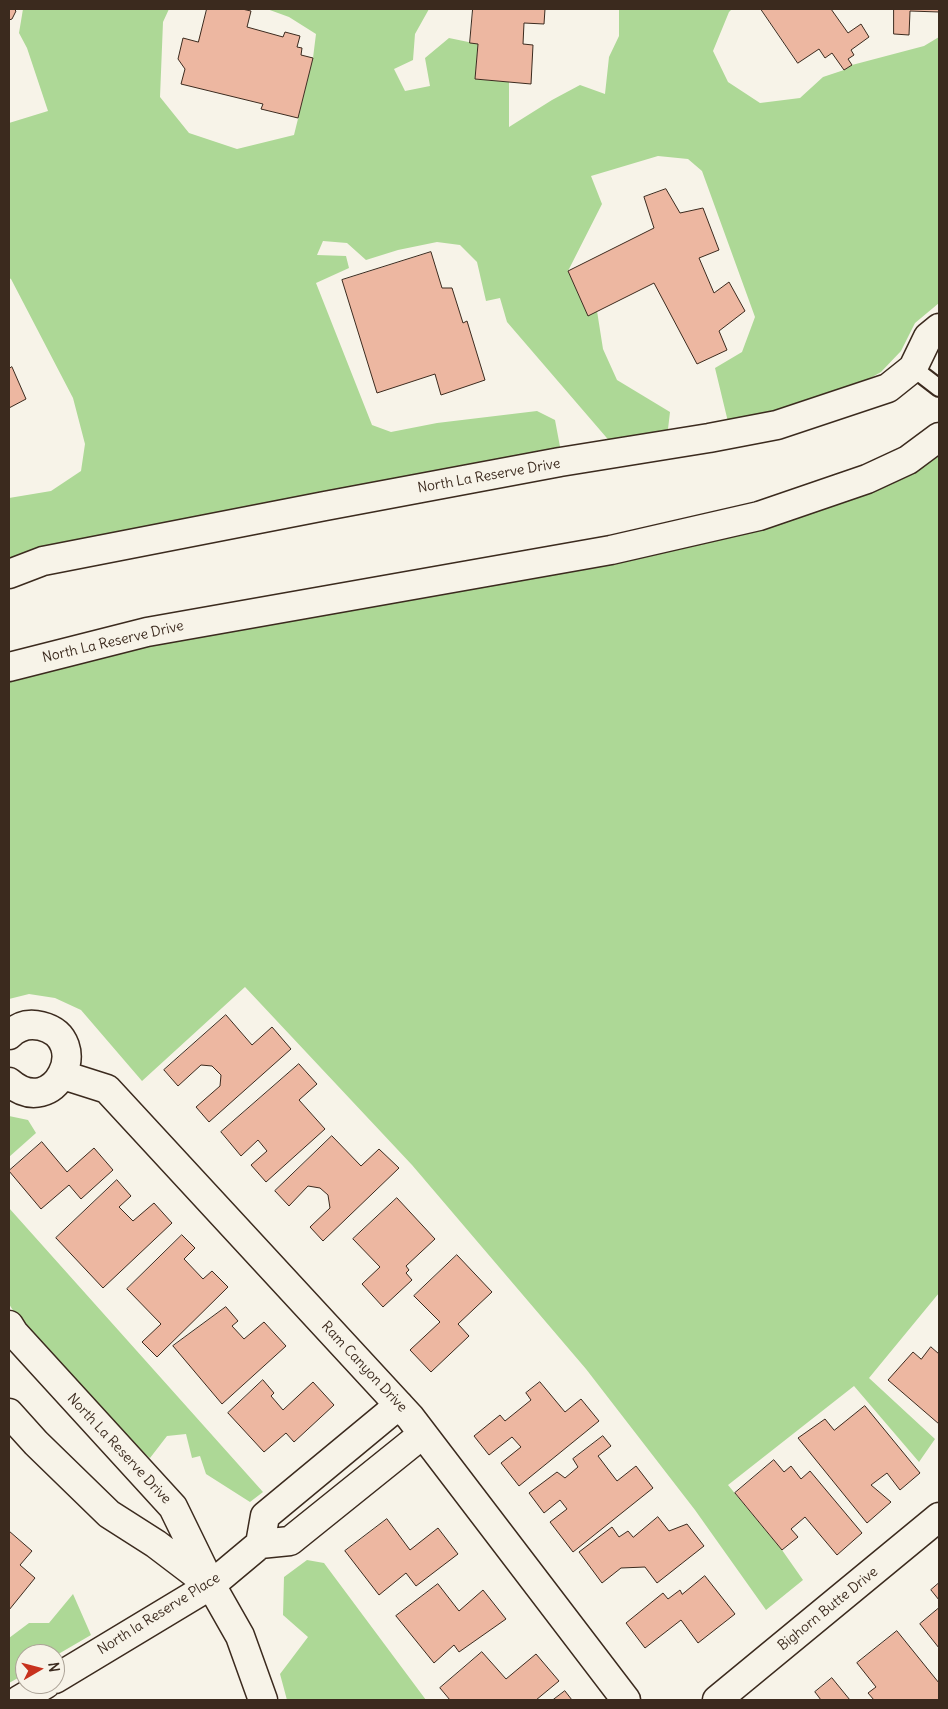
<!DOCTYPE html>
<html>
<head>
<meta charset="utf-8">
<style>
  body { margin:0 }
  #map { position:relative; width:948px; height:1709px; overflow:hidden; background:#f7f3e8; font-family:Delius,sans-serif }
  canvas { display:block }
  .frame { position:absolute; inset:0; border:10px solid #3b2a1e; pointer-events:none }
  .north { position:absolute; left:15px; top:1644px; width:50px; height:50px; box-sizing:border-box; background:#f7f3e8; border:1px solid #aca397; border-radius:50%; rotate:82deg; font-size:14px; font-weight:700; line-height:20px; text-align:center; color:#3b2a1e }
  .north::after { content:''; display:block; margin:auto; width:18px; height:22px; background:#c8321e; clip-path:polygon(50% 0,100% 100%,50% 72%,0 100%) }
</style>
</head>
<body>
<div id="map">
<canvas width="948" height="1709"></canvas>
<div class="frame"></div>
<div class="north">N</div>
</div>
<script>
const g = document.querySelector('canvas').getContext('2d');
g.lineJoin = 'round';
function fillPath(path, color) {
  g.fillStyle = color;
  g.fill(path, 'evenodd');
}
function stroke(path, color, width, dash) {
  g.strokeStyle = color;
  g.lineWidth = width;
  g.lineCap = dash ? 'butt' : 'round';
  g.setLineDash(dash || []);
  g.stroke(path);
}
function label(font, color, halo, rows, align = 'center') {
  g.font = font + ' Delius,sans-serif';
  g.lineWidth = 4;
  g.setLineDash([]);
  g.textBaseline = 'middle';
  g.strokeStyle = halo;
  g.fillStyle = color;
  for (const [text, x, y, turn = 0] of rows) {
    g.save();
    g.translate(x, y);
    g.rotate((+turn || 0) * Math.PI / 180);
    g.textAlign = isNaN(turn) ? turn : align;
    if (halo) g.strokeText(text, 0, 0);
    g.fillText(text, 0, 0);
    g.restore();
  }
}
const green = new Path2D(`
  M23,9H169L163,22L160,97L189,133L237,149L294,135L313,58L316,34L289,17L267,9H429L415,34L413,60L394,69L405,91L430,86L425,58L449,38L478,44L475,79L509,82V127L552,100L580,85L605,94L609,57L619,36V9H732L729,12L713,51L728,82L760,103L800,98L823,77L844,70L852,65L924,46L939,37V303L915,323L901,351L881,372L855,387L729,426L715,368L742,352L755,317L702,171L688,159L658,156L591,176L602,204L568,271L588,315L597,311L603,349L617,380L670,412L668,429L658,438L612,444L507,322L500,298L486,301L477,262L460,245L437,242L398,250L366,260L347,243L323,241L317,255L346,256L349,268L316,283L372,425L391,432L437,423L537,411L555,420L561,452L9,562V498L51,491L81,471L85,444L73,398L11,279L9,278V123L48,111L27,48L19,33Z
  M939,449V1293L869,1378L935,1439L919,1462L854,1386L728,1485L782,1550L803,1580L766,1610L695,1510L586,1369L412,1165L245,987L142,1081L81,1010L55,998L29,994L9,999V674L25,667L551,571Z
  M9,1116L28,1120L36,1133L9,1157Z
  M9,1208L263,1492L250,1502L206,1474L200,1456L192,1458L186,1434L167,1436L150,1458L114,1428L17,1317L9,1304Z
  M307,1560L324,1563L426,1700H287L280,1674L308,1637L283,1615L284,1577Z
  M73,1594L91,1635L55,1656V1654H25V1674L9,1683V1638L29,1623H49Z`);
const building = new Path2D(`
  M9,9H14L16,11L12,19L9,20Z
  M207,9H242L251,11L247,27L283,37L285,32L300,36L297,47L302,48L301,55L313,58L298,118L261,109L263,104L181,84L185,69L178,59L183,38L198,42Z
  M473,9H545L544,24L524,23L523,44L533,45L531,84L475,79L478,44L470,43Z
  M761,9H831L848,33L861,24L869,37L851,50L854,55L848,59L852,65L844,70L832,53L825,58L819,49L798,63Z
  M894,9H939V12L910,11L909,35L894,34Z
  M666,189L680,213L703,208L719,250L699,258L714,293L729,282L745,311L719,331L727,350L697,364L654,283L588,316L568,271L654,228L644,197Z
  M431,252L442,288H452L463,323L467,321L485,380L441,395L435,374L377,393L342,280Z
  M12,367L26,399L9,408V369Z
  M226,1015L252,1045L272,1027L291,1049L209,1122L196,1107L220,1086L221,1075L212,1066L201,1065L178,1086L164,1070Z
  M299,1064L317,1084L299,1100L325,1129L266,1182L251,1165L267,1151L258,1140L241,1156L221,1132Z
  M332,1136L361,1166L379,1149L399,1168L323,1241L310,1227L330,1208L328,1195L320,1188L308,1186L289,1206L275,1191Z
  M42,1142L67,1172L94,1148L113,1170L81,1199L69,1185L41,1209L9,1171Z
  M117,1180L131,1196L119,1207L133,1221L154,1203L172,1223L103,1288L56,1238Z
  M397,1198L435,1239L406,1266L409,1270L406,1273L412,1280L383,1307L362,1284L380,1267L353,1239Z
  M182,1235L195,1248L184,1259L203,1279L212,1271L228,1287L157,1357L142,1342L161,1324L127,1289Z
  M457,1255L492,1292L458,1324L469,1336L431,1372L410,1350L440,1322L414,1296Z
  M226,1307L238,1321L232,1326L244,1339L264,1322L286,1346L222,1404L173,1346Z
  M931,1347L939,1354V1424L888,1380L913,1352L921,1359Z
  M263,1380L274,1393L271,1396L283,1410L313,1382L334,1405L294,1442L286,1433L264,1452L228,1413Z
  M540,1382L565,1412L581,1399L599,1421L519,1486L501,1463L521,1447L512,1437L489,1455L474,1436L500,1415L505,1421L531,1400L526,1393Z
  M865,1406L920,1473L900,1490L887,1473L871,1485L891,1502L867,1523L798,1438L825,1419L834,1430Z
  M603,1436L611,1446L598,1456L617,1481L636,1466L653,1488L573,1552L550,1522L567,1509L560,1500L544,1513L529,1493L557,1472L565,1478L578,1467L573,1459Z
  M774,1460L784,1472L791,1466L801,1479L810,1471L862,1533L837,1555L805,1517L791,1529L798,1537L782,1550L735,1493Z
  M658,1517L669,1531L687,1524L704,1546L657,1583L645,1567L621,1568L602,1583L579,1552L612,1527L619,1537L628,1531L633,1537Z
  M387,1519L410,1550L438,1528L458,1554L416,1586L406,1573L379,1595L345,1551Z
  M9,1531L32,1551L20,1565L35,1578L9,1610Z
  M705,1576L735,1614L698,1643L681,1620L645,1648L626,1623L663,1593L668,1599L680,1590L682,1594Z
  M939,1583V1600L931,1590Z
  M438,1584L459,1611L483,1590L506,1619L459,1652L454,1645L434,1663L396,1616Z
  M939,1608V1648L920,1624Z
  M897,1631L939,1683V1700H874L868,1693L876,1687L857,1663Z
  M482,1652L506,1679L536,1654L559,1681L536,1700H450L440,1688Z
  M832,1678L850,1700H821L815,1692Z
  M565,1691L572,1700H553Z`);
const lane = new Path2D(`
  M913,368L939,388`);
const street = new Path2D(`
  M9,1035C18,1026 29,1023 41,1026C94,1039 55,1122 9,1082
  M63,1075L107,1089L410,1417L626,1700
  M399,1405L265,1516L260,1544L290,1541L423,1434
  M55,1679L211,1585L260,1544
  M19,1700L46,1684
  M717,1700L939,1517`);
const secondary = new Path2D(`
  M9,574L43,561L325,506L560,462L709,438L777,425L888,388L913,368L928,337L939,328
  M9,667L147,632L611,550L759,516L867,479L908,460L939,437
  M9,1325L14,1333L173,1507L211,1585L240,1636L263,1700
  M9,1413L36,1443L109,1514L156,1544L206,1582`);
const streetNames = [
  ["North La Reserve Drive",489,476,-10],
  ["North La Reserve Drive",113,642,-13],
  ["Ram Canyon Drive",364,1367,47],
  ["North La Reserve Drive",119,1449,47],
  ["Bighorn Butte Drive",828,1609,-39],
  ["North la Reserve Place",159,1614,-32]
];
fillPath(green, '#add896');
fillPath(building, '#edb7a1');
stroke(building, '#3b2a1e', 1);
stroke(lane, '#3b2a1e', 20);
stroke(street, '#3b2a1e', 31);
stroke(secondary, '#3b2a1e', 31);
stroke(lane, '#f7f3e8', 16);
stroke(street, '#f7f3e8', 28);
stroke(secondary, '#f7f3e8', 28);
label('14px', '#3b2a1e', '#f7f3e8', streetNames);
</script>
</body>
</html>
